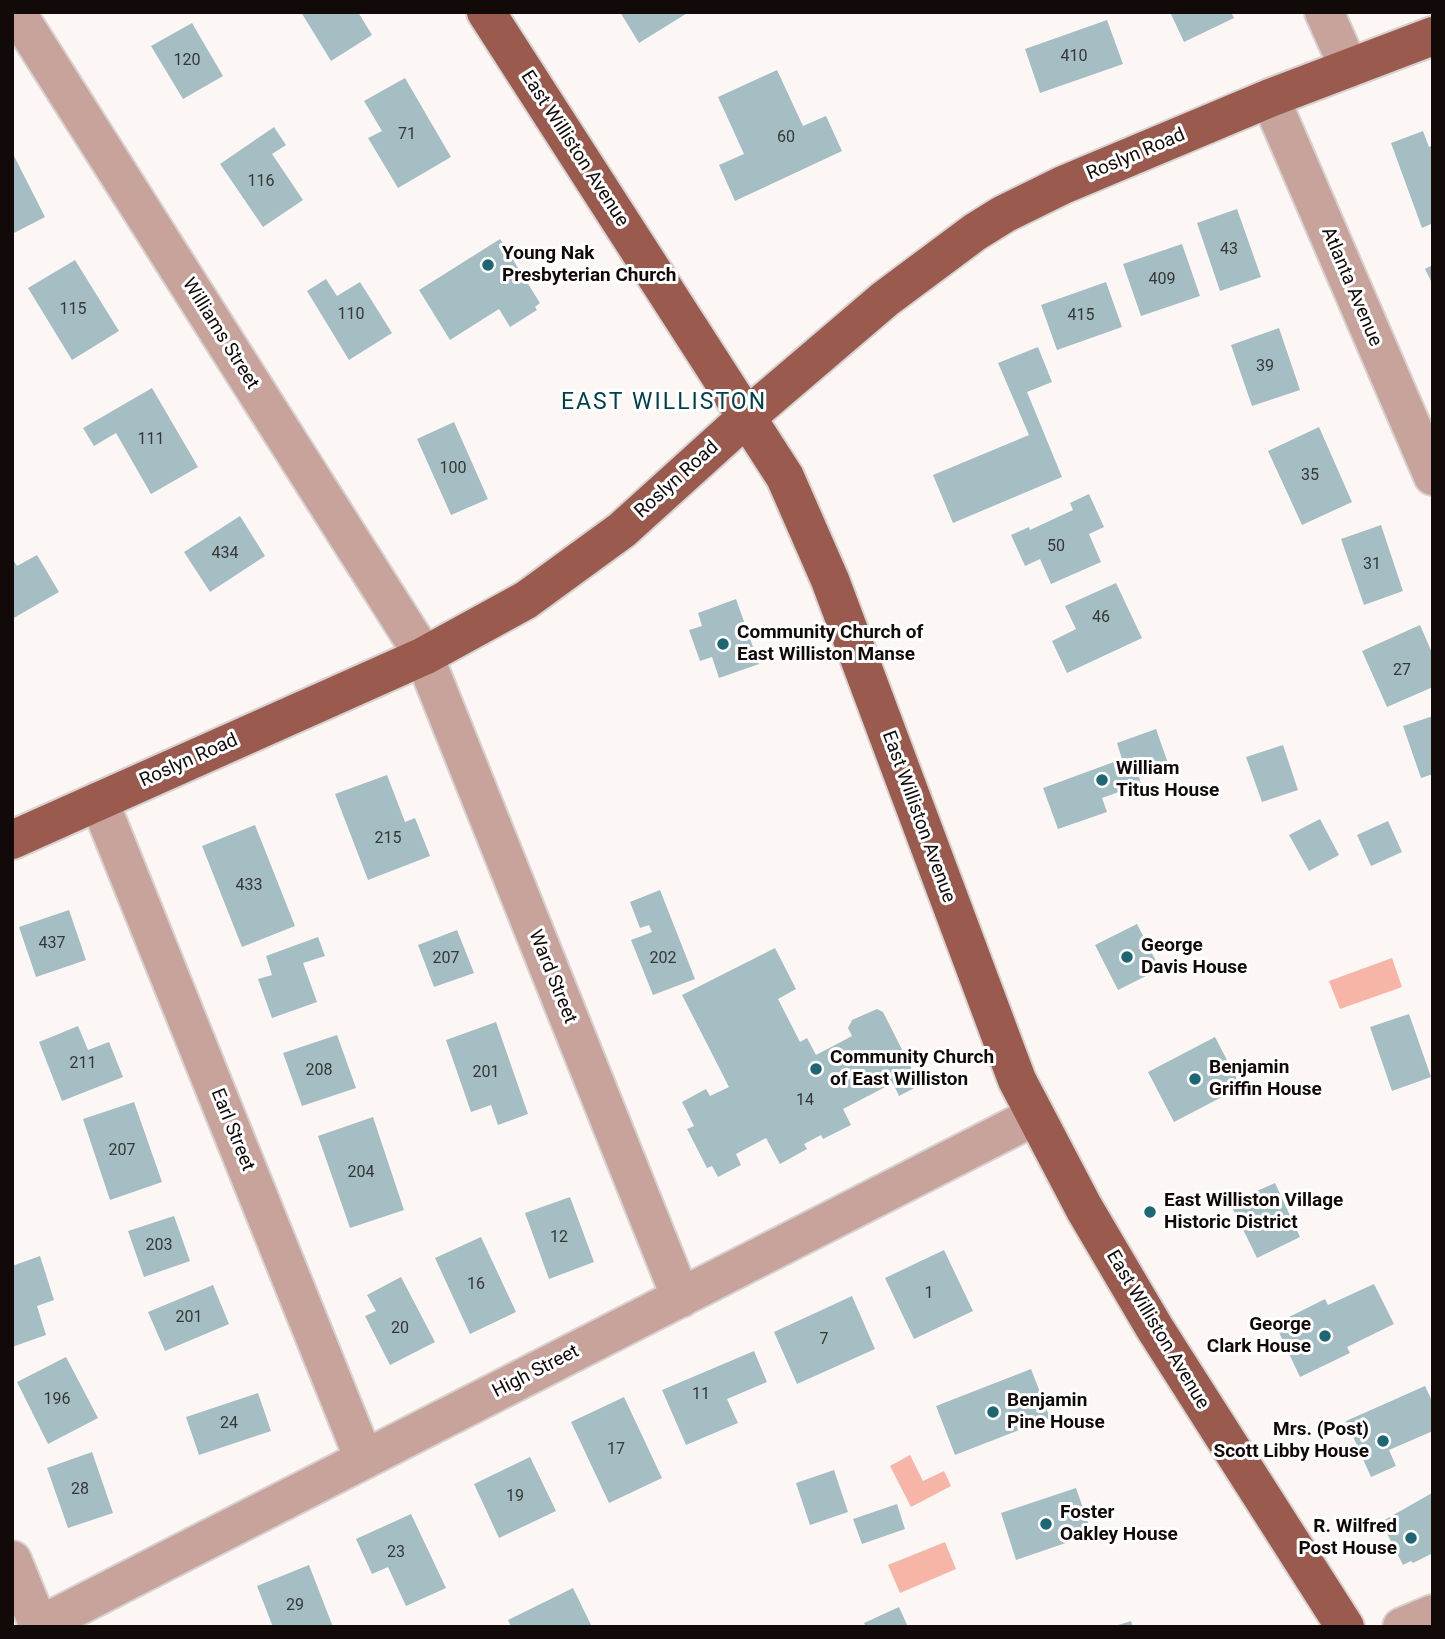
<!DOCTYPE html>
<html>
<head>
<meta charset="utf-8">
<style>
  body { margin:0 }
  #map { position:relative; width:1445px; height:1639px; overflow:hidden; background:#fcf7f5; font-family:Roboto,sans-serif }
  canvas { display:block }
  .frame { position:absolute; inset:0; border:14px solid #120a08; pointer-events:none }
</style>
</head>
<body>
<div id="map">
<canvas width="1445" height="1639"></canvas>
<div class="frame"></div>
</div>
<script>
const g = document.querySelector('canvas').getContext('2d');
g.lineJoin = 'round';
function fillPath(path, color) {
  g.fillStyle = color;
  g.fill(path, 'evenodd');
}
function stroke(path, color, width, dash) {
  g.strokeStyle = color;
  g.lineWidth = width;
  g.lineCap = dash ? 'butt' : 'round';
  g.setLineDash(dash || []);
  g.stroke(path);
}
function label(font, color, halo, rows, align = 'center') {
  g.font = font + ' Roboto,sans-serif';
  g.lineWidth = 6;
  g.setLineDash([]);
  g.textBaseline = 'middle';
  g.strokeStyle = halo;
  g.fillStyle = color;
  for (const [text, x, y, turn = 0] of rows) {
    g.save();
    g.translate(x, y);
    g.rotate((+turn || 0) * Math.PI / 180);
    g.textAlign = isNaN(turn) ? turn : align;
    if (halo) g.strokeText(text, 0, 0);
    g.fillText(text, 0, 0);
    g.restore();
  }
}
const water = new Path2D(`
  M1392,958L1402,987L1340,1009L1329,981Z
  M910,1455L923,1481L944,1471L951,1486L911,1507L890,1466Z
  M945,1542L956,1569L900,1593L888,1565Z`);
const building = new Path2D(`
  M301,12H358L372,35L331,61Z
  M620,12H689L639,43Z
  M1170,12H1231L1234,18L1184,42Z
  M1107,20L1123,64L1040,93L1025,49Z
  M192,23L223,76L183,99L151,46Z
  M777,70L803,126L826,116L842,151L735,201L719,165L744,154L718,97Z
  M405,78L451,157L398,188L368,138L382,131L364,101Z
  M274,127L286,145L272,154L303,200L263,227L220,164Z
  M1423,131L1429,147L1433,145V223L1422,228L1391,143Z
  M12,152L45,217L12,234Z
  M1237,209L1261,277L1220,291L1197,223Z
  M500,239L540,303L535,307L537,310L510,327L499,309L450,340L419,290Z
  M1182,244L1200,296L1141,316L1123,264Z
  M75,260L119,331L72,360L28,288Z
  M1433,265V285L1425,269Z
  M326,279L337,296L360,282L392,333L349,360L307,291Z
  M1106,282L1122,327L1057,350L1041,305Z
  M1279,328L1300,390L1252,406L1231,345Z
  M1038,347L1052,382L1027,392L1062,477L953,523L933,475L1029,435L998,363Z
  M152,388L198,467L151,494L116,433L94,446L83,428Z
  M454,422L488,499L451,515L417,439Z
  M1319,427L1352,502L1302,525L1268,451Z
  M1089,494L1104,527L1089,534L1101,562L1051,584L1040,559L1025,566L1011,535L1029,527L1030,530L1073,510L1070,503Z
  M240,516L265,556L210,592L184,552Z
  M1381,525L1403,591L1364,605L1341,539Z
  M37,555L59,592L12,619V558L17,566Z
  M1116,583L1142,638L1067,673L1052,641L1076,629L1065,606Z
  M736,599L759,664L719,678L712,657L700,661L689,630L702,626L698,613Z
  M1420,625L1433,655V687L1387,707L1362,651Z
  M1433,716V774L1421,778L1403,726Z
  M1156,729L1169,766L1139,776L1141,784L1102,798L1107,812L1058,829L1043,788L1122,759L1117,743Z
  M1283,745L1298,790L1262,802L1246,757Z
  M387,775L405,822L415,818L430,856L368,880L335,794Z
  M1320,819L1339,855L1309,871L1289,835Z
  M1388,821L1402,852L1371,866L1357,835Z
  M255,825L295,926L242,947L202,846Z
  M660,890L695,979L653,995L631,940L652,932L649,925L640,928L630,902Z
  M69,910L86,960L36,977L19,927Z
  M1137,924L1160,969L1118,990L1095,945Z
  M457,930L474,973L434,987L418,945Z
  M318,937L325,956L303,963L317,1002L272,1018L258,979L272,975L266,956Z
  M775,948L796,989L778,999L800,1042L807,1038L816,1055L852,1036L848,1028L852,1020L877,1009L883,1012L920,1085L899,1096L893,1083L843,1109L851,1125L823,1139L821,1135L804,1144L807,1149L780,1164L766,1138L736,1154L741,1165L718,1177L712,1166L707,1168L687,1129L694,1126L682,1102L706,1089L710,1096L729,1087L682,995Z
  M1409,1014L1431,1077L1392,1091L1370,1027Z
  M496,1022L528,1114L498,1125L491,1105L471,1112L446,1040Z
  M78,1026L88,1050L109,1042L123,1077L62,1101L39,1042Z
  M337,1035L356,1088L302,1106L283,1053Z
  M1215,1037L1241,1087L1174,1122L1148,1072Z
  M134,1102L162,1182L110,1200L83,1119Z
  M373,1117L404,1210L350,1228L318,1136Z
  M1275,1183L1300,1237L1257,1258L1230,1203Z
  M570,1197L594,1262L549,1279L525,1213Z
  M174,1216L190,1261L144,1277L128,1231Z
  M481,1237L516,1312L470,1334L435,1258Z
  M944,1250L973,1311L914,1339L885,1278Z
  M40,1256L54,1300L37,1306L46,1335L12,1347V1266Z
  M401,1277L435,1342L390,1365L365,1316L376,1311L367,1295Z
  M1374,1284L1394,1324L1347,1347L1350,1353L1300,1377L1275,1324L1325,1299L1328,1305Z
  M213,1285L229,1324L165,1351L148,1312Z
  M852,1296L875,1349L797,1384L774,1332Z
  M754,1351L767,1382L727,1399L738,1423L686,1445L662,1390Z
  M66,1357L98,1418L48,1444L17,1382Z
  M1031,1369L1050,1418L955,1455L936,1406Z
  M1425,1386L1433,1403V1431L1389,1450L1396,1466L1371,1477L1346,1421Z
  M258,1393L271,1431L199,1455L186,1417Z
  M624,1397L662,1478L609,1503L571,1422Z
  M92,1452L113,1513L68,1528L47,1468Z
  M530,1457L556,1511L499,1538L474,1484Z
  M834,1470L848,1512L810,1525L796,1483Z
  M1076,1488L1092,1534L1016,1560L1001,1513Z
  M1432,1493L1433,1553L1413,1563L1411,1561L1403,1565L1381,1522Z
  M897,1504L905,1529L862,1544L853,1519Z
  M411,1514L446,1588L406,1606L388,1567L372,1574L356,1539Z
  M309,1565L333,1627H273L257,1586Z
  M573,1588L592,1627H511L508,1620Z
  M899,1607L908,1627H866L864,1623Z
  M1131,1621L1133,1627H1115V1626Z`);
const minor = new Path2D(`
  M16,12L424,656L681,1298
  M1324,12L1349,68
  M1270,98L1433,476
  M99,801L364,1459
  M12,1560L39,1626
  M37,1627L1035,1116
  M1402,1627L1433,1614`);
const major = new Path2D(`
  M486,12L785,477L830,580L1017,1080L1084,1208L1154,1327L1345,1627
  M12,840L424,656L526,600L622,530L748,416L885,299L975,232L1004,214L1063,185L1270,98L1433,36`);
const markers = [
  [488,265,7,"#1e6674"],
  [723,644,7,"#1e6674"],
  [1102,780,7,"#1e6674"],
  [1127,957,7,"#1e6674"],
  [816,1069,7,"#1e6674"],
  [1195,1079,7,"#1e6674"],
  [1150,1212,7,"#1e6674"],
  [1325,1336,7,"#1e6674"],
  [993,1412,7,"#1e6674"],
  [1383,1441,7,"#1e6674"],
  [1046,1524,7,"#1e6674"],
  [1411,1538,7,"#1e6674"]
];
const numberNames = [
  ["410",1074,57],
  ["120",187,61],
  ["71",407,135],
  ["60",786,138],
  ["116",261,182],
  ["43",1229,250],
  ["409",1162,280],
  ["115",73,310],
  ["110",351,315],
  ["415",1081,316],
  ["39",1265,367],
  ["111",151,440],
  ["100",453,469],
  ["35",1310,476],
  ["50",1056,547],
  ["434",225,554],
  ["31",1372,565],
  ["46",1101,618],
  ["27",1402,671],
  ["215",388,839],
  ["433",249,886],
  ["437",52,944],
  ["207",446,959],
  ["202",663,959],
  ["211",83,1064],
  ["208",319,1071],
  ["201",486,1073],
  ["14",805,1101],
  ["207",122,1151],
  ["204",361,1173],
  ["12",559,1238],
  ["203",159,1246],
  ["16",476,1285],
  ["1",929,1294],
  ["201",189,1318],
  ["20",400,1329],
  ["7",824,1340],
  ["11",701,1395],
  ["196",57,1400],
  ["24",229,1424],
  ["17",616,1450],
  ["28",80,1490],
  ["19",515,1497],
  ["23",396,1553],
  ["29",295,1606]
];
const streetNames = [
  ["East Williston Avenue",574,149,57],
  ["Roslyn Road",1136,155,-23],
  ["Atlanta Avenue",1351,287,67],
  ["Williams Street",220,334,58],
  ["Roslyn Road",677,480,-42],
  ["Roslyn Road",189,761,-24],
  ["East Williston Avenue",918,817,70],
  ["Ward Street",552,977,68],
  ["Earl Street",232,1130,68],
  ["East Williston Avenue",1157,1330,59],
  ["High Street",536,1372,-27]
];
const poiNames = [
  ["Young Nak",502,254],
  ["Presbyterian Church",502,276],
  ["Community Church of",737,633],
  ["East Williston Manse",737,655],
  ["William",1116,769],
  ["Titus House",1116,791],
  ["George",1141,946],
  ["Davis House",1141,968],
  ["Community Church",830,1058],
  ["of East Williston",830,1080],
  ["Benjamin",1209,1068],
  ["Griffin House",1209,1090],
  ["East Williston Village",1164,1201],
  ["Historic District",1164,1223],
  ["George",1311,1325,"right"],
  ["Clark House",1311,1347,"right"],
  ["Benjamin",1007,1401],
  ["Pine House",1007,1423],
  ["Mrs. (Post)",1369,1430,"right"],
  ["Scott Libby House",1369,1452,"right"],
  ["Foster",1060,1513],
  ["Oakley House",1060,1535],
  ["R. Wilfred",1397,1527,"right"],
  ["Post House",1397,1549,"right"]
];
const quarterNames = [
  ["EAST WILLISTON",664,403]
];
fillPath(water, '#f7b5a7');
fillPath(building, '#a4bec4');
stroke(minor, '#d7d1cf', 42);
stroke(major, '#d7d1cf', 42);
stroke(minor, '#c8a39b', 38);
stroke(major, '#9a5b4e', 38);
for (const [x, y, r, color] of markers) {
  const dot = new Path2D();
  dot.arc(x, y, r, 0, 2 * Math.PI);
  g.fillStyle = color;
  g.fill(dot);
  stroke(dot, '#fff', 2.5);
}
label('16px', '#363737', null, numberNames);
label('19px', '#120a08', '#fff', streetNames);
label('bold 19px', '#120a08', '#fff', poiNames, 'left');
g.letterSpacing = '2px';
label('23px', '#00414b', '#fff', quarterNames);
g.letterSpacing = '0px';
</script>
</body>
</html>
